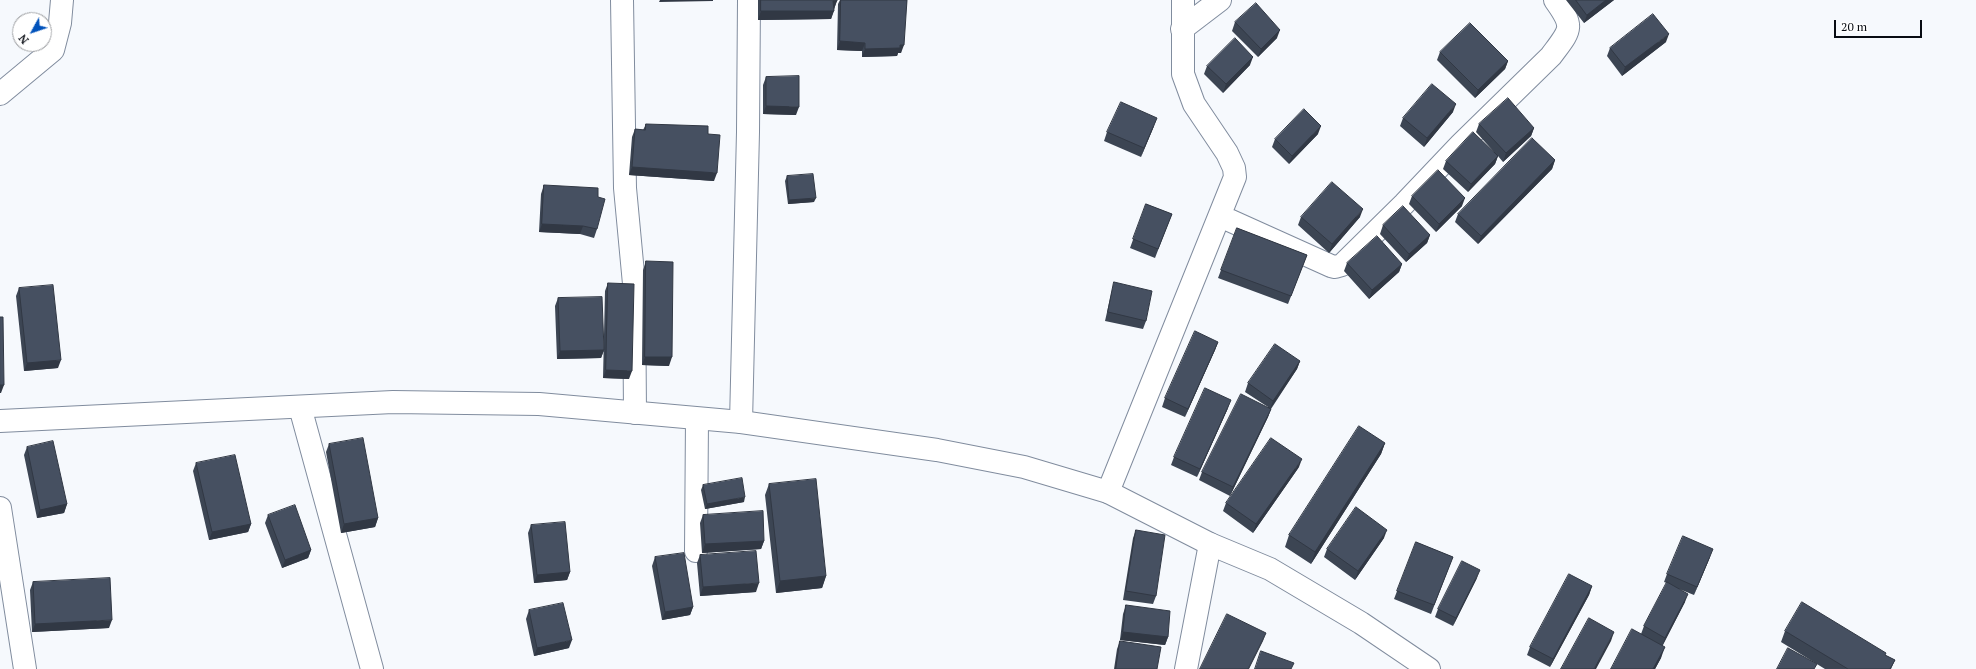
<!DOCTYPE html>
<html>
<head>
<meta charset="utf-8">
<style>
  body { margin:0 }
  #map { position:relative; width:1976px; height:669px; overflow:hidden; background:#f6f9fd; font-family:"PT Serif",serif }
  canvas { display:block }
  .north { position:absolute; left:12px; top:12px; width:40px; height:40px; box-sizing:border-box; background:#fff; border:1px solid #9c9ea1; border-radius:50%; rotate:230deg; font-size:11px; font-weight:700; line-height:16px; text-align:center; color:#080c13 }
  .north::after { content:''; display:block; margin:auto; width:14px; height:18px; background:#0052bb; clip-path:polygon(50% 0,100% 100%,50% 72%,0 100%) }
  .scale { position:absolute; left:1834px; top:20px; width:88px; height:18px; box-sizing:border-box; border:2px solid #080c13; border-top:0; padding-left:5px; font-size:12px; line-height:14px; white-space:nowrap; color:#080c13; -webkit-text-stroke:3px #fff; paint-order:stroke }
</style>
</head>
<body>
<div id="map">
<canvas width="1976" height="669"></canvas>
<div class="north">N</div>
<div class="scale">20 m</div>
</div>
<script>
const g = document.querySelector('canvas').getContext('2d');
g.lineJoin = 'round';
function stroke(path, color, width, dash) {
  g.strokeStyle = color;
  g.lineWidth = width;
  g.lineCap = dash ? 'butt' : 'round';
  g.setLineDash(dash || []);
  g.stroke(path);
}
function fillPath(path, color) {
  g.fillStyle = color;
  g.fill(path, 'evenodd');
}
const minor = new Path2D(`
  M622,0L625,188L634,284L635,413
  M1182,29L1220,0
  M0,94L53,50L60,23L62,0
  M1220,216L1331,266L1335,267L1342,265L1404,204L1461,144L1551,56C1571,29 1575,28 1555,0
  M300,407L372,669
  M741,422L748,132L749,0
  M1108,492L1235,177L1234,168L1227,153L1194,104L1183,74V0
  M0,508L25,669
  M696,551L697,419
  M1186,669L1210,544`);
const tertiary = new Path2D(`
  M0,421L393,402L539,404L741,422L937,450L1024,467L1108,492L1210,544L1270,569L1361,623L1429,669`);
const wall = new Path2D(`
  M758,0H837L831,19L758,20Z
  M840,0H907L901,53H898L897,56L862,57V51L837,50L838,4Z
  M1566,0H1614L1584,23Z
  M1235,22L1277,38L1258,57L1232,31Z
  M1666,42L1622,76L1607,56L1610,48Z
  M1440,52L1508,61L1505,69L1475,98L1437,60Z
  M1250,65L1223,93L1204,74L1207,66Z
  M766,77L796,115L763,114V85Z
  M1453,112L1424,147L1400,126L1403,118Z
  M646,124L708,134L714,181L629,175L632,137L635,129L643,130Z
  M1479,124L1534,128L1531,136L1503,162L1498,156L1495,164L1468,192L1443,169L1446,161L1494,152L1476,132Z
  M1154,126L1141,157L1104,141L1107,132Z
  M1318,134L1289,164L1272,147L1275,139Z
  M1555,160L1552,169L1478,244L1455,222L1458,214Z
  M787,176L814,202L788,204L785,181Z
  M544,185L597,229L594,238L580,234L539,232L541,194Z
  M1412,196L1462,206L1436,232L1409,204Z
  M1146,204L1172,214L1155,258L1130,248Z
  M1301,217H1360L1329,253L1298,225Z
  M1383,225L1430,235L1427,243L1406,262L1380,234Z
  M1237,228L1307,255L1288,304L1218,278Z
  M646,261L669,366L642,365L643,270Z
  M1347,263L1402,264L1399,272L1369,299L1344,271Z
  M1114,282L1146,321L1143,329L1105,321L1112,290Z
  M608,283L629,379L603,378L605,291Z
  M19,288L58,368L24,371L16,296Z
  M558,298L604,350L601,358L557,359L555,306Z
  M1218,342L1215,350L1185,417L1162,407L1165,398Z
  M1300,361L1297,369L1271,409L1268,417L1230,496L1199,480L1202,472L1268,407L1245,392L1248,383Z
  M1228,408L1197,477L1171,465L1174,457Z
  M1385,443L1381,454L1311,564L1285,547L1289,535Z
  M329,444L378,518L375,527L341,533L326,452Z
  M27,447L67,504L64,513L37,518L24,455Z
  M196,463L251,524L248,532L209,540L193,471Z
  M1299,467L1253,533L1223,511L1226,503Z
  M769,484L826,576L822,588L776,593L765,495Z
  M703,485L744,502L705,509L701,490Z
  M268,515L311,550L308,558L282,568L265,523Z
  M703,515L764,541L761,549L702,553L700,523Z
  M531,525L570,572L567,580L534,583L528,533Z
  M1136,530L1156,596L1153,604L1123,600L1133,538Z
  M1384,538L1355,580L1324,557L1327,549Z
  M1416,542L1453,557L1431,614L1394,599Z
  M700,555L756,592L700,596L697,563Z
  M655,557L693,607L690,615L662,620L652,566Z
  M1710,557L1694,595L1679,589L1685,602L1663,645L1661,658L1655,669H1611L1641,634L1644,626L1667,583L1664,582L1667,574Z
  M1477,578L1453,626L1435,617L1438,609Z
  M33,582L109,628L32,632L30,590Z
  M1592,586L1589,595L1550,667L1527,655L1530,647Z
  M1126,605L1168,637L1165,645L1120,640L1123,614Z
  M529,610L569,648L534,656L526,619Z
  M1785,631L1885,655L1895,660L1891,669H1825L1781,642Z
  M1120,641L1157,669H1114L1117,649Z`);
const shadedWall = new Path2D(`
  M660,0H713V1L659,2Z
  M1606,0H1614L1584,23L1587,15Z
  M833,1H837L834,9Z
  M761,11H834L831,19L758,20Z
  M1280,30L1277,38L1258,57L1261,49Z
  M1669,34L1666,42L1622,76L1625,67Z
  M840,41L865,43L862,51L837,50Z
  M900,45H904L901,53H898L897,56L862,57L865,49Z
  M1253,57L1250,65L1223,93L1226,84Z
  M1508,61L1505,69L1475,98L1478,90Z
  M1456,104L1453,112L1424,147L1427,138Z
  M766,106L799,107L796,115L763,114Z
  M1157,118L1154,126L1141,157L1144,148Z
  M1321,126L1318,134L1289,164L1292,156Z
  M1534,128L1531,136L1503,162L1506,153Z
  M1498,156L1495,164L1468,192L1471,184Z
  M1555,160L1552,169L1478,244L1481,236Z
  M632,167L717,173L714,181L629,175Z
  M816,198L814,202L788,204L789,200Z
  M1465,198L1462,206L1436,232L1439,224Z
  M1363,209L1360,217L1329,253L1332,244Z
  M542,224L583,226L580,234L539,232Z
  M1430,235L1427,243L1406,262L1409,254Z
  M1402,264L1399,272L1369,299L1372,290Z
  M1218,342L1215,350L1185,417L1188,409Z
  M604,350L601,358L557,359L560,351Z
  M645,357H672L669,366L642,365Z
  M61,360L58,368L24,371L27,363Z
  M1300,361L1297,369L1270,409L1273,401Z
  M606,370L632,371L629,379L603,378Z
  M0,385H4L1,393H0Z
  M1231,400L1228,408L1197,477L1200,469Z
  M1271,409L1268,417L1230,496L1233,487Z
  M1385,443L1381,454L1311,564L1315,552Z
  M1302,459L1299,467L1253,533L1256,524Z
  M745,497L744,502L705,509L707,504Z
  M67,504L64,513L37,518L40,510Z
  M378,518L375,527L341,533L344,524Z
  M251,524L248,532L209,540L212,532Z
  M1387,530L1384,538L1355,580L1358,571Z
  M764,541L761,549L702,553L705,544Z
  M1713,549L1710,557L1694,595L1697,587Z
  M311,550L308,558L282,568L285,560Z
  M1480,570L1477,578L1453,626L1456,618Z
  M570,572L567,580L534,583L537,575Z
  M826,576L822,588L776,593L780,581Z
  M759,583L756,592L700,596L703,587Z
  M1592,586L1589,595L1550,667L1553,659Z
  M1688,594L1685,602L1662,646L1665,638Z
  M693,607L690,615L662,620L665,612Z
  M112,620L109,628L32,632L35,624Z
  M1123,632L1168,637L1165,645L1120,640Z
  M1614,632L1611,641L1596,669H1594Z
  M1266,633L1263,641L1249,669H1248Z
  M572,640L569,648L534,656L537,648Z
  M1665,647L1661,658L1655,669H1653Z`);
const building = new Path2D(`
  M761,0H837V1H833L834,11H761Z
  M841,0H907L904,45H900V48L865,49V43L840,41Z
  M1576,0H1606L1587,15Z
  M1256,3L1280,30L1261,49L1235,22Z
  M1653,14L1669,34L1625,67L1610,48Z
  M1470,23L1508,61L1478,90L1440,52Z
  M1235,38L1253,57L1226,84L1207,66Z
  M799,76V107L766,106V77Z
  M1432,84L1456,104L1427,138L1403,118Z
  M1508,98L1534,128L1506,153L1479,124Z
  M1121,102L1157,118L1144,148L1107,132Z
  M1304,109L1321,126L1292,156L1275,139Z
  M646,124L708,126V134L720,135L717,173L632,167L635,129L645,130Z
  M1473,132L1498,156L1471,184L1446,161Z
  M1532,138L1555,160L1481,236L1458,214Z
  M1438,170L1465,198L1439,224L1412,196Z
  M813,174L816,198L789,200L787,176Z
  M1332,182L1363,209L1332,244L1301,217Z
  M544,185L598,188V197L605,199L597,229L583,226L542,224Z
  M1146,204L1172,214L1158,249L1133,239Z
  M1403,206L1430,235L1409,254L1383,225Z
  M1237,228L1307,255L1291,296L1221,270Z
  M1377,236L1402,264L1372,290L1347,263Z
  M646,261L673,262L672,357H645Z
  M1114,282L1152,291L1146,321L1108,312Z
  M608,283L634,284L632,371L606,370Z
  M53,285L61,360L27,363L19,288Z
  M602,297L604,350L560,351L558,298Z
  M0,317H3L4,385H0Z
  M1195,331L1218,342L1188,409L1165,398Z
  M1275,344L1300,361L1273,401L1248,383Z
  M1205,388L1231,400L1200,469L1174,457Z
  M1241,394L1271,409L1233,487L1202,472Z
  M1359,426L1385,443L1315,552L1289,535Z
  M363,438L378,518L344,524L329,444Z
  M1271,438L1302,459L1256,524L1226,503Z
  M53,441L67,504L40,510L27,447Z
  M235,455L251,524L212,532L196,463Z
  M742,478L745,497L707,504L703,485Z
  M816,479L826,576L780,581L769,484Z
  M295,505L311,550L285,560L268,515Z
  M1356,507L1387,530L1358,571L1327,549Z
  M763,511L764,541L705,544L703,515Z
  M565,522L570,572L537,575L531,525Z
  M1136,530L1165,535L1156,596L1126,591Z
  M1683,536L1713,549L1697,587L1667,574Z
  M1416,542L1453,557L1434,605L1397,591Z
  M756,551L759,583L703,587L700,555Z
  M684,553L693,607L665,612L655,557Z
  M1462,561L1480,570L1456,618L1438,609Z
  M1569,574L1592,586L1553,659L1530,647Z
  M110,578L112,620L35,624L33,582Z
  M1667,582L1688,594L1665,638L1644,626Z
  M1802,602L1886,653L1885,655L1895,660L1890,669H1848L1785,631Z
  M563,603L572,640L537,648L529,610Z
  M1126,605L1170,611L1168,637L1123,632Z
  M1227,614L1266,633L1248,669H1200Z
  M1589,618L1614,632L1594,669H1561Z
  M1632,629L1665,647L1653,669H1611Z
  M1120,641L1161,647L1157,669H1116Z
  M1788,648L1817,664L1814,669H1777Z
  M1261,651L1294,663L1291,669H1255Z`);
stroke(minor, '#808c9e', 24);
stroke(tertiary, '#808c9e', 24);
stroke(minor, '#fff', 22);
stroke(tertiary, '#fff', 22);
fillPath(wall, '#3c4553');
fillPath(shadedWall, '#313844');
fillPath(building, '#465061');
stroke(building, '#313844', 1);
</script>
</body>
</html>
